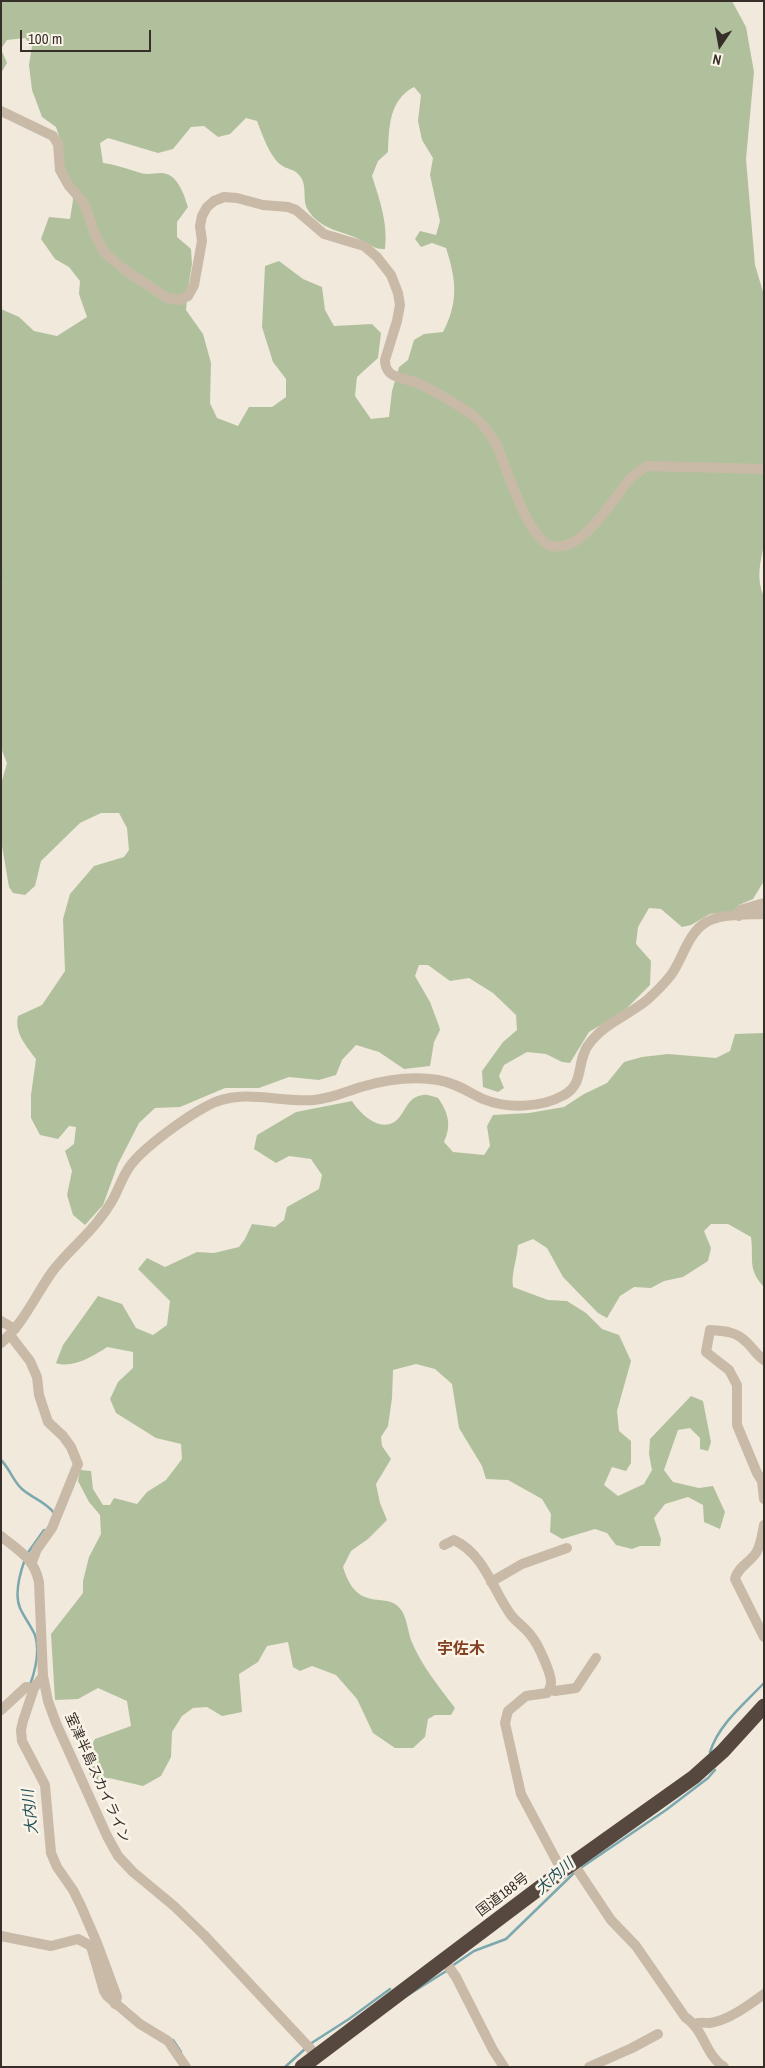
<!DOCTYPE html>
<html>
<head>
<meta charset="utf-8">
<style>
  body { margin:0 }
  #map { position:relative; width:765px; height:2068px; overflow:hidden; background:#f1e9dc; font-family:"Archivo Narrow",sans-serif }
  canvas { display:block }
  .frame { position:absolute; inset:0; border:2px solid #362e28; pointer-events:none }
  .north { position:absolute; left:695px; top:20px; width:50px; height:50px; -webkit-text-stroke:4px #f9f3e8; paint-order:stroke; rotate:192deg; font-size:14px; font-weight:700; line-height:20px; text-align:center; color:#362e28 }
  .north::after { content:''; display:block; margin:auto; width:18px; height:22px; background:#362e28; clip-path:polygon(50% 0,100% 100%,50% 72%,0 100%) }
  .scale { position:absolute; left:20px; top:30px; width:131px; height:22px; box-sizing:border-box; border:2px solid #362e28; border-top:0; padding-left:6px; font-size:15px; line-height:18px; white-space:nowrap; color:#362e28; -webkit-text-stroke:4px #f9f3e8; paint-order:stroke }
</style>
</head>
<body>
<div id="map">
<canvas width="765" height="2068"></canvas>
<div class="frame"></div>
<div class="north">N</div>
<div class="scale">100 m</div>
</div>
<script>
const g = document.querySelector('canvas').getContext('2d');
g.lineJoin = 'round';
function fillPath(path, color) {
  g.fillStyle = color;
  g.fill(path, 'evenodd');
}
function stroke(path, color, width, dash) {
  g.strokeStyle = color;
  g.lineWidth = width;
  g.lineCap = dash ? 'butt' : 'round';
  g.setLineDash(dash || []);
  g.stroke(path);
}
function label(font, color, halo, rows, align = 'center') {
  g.font = font + ' "Archivo Narrow","Noto Sans JP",sans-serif';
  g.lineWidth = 5;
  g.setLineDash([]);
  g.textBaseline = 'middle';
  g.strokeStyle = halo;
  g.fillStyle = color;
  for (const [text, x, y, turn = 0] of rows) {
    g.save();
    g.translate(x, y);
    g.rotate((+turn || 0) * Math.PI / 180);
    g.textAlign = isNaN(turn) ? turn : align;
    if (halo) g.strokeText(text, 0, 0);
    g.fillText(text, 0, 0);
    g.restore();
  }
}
const green = new Path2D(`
  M1,1H732L746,27L754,72L746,159L755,265L764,295V545C760,563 756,579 764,597V881L753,899L739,905L734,911L710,914L691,925L682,927L661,909L649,908L638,927L636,944L651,961L650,985L623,1012L589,1032L570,1063L562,1062L546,1054L527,1052L504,1065L499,1076L504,1088L498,1092L483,1087L482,1071L503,1042L517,1030L516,1015L493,993L469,978L450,981L428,965H419L415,976L430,1002L439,1026L440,1030L434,1042L430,1066L404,1069L379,1052L356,1045L342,1060L336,1075L319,1080L289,1077L259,1088H225L180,1107L155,1108L139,1123L118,1164L103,1205L85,1225L73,1215L67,1195L72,1171L65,1151L74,1144L76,1127L69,1126L58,1139L40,1135L31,1118V1095L36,1059C27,1047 14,1033 18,1016L42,1005L65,971L63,919L70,894L94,866L124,857L129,850L127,828L119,813H101L80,823L41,861L35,886L25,895L13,893L9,887L1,840V784L7,763L1,748V309L19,317L34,331L57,336L87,317L79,294L80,281L69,267L55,259L41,239L49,217L70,219L73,200L72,182L63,166V148L56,127L42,117L32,90L29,65L32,46L25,38L7,40L1,49L7,63L1,73ZM414,87L421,95L418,121L422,140L433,158L430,175L440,221L436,235L420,231L415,239L421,247L432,243L446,248C456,279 459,302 443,332L424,334L414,340L408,360L399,367L392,391L389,417L371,419L355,396L357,377L378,358L381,333L372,324L334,326L325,310L322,287L303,279L279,261L265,266L262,327L273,362L286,379V397L272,407H249L238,426L217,418L210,403L211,363L203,334L186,310L188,288L192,264L191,249L177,237V222L188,207C184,194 177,172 160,173C154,173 147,175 141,173C127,169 117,165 103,163L100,143L108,138L158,153L173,149L191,127L204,126L218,137L230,134L246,118L257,121C262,134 270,157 281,165C286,169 294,169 298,174C309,184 301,199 308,210C320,230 343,231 361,240C370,244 375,250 385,249C388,223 380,201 372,176L378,161L388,152C389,127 389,100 414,87Z
  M764,1033V1287C747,1269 754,1259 751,1237L728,1224H711L704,1231L711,1248L708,1261L683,1277L664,1281L651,1288L634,1287L620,1296L607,1318L598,1313L563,1277L547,1248L533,1239L518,1245C517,1260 511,1273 513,1287L548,1300L567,1301L586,1313L602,1329L619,1335L631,1361L617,1411L619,1431L631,1441V1463L626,1471L612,1467L604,1485L618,1496L644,1484L652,1470L649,1454L650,1439L691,1396L703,1401L711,1442L708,1451L700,1449V1438L690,1428L678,1430L664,1470L673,1482L699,1488L713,1486L725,1512L720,1529L704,1522L703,1505L688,1497L665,1504L654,1518L661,1539L660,1546H640L632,1549L616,1545L607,1533L595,1529L562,1539L550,1532L551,1514L542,1499L508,1480L486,1479L482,1466L459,1428L452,1384L435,1369L416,1364L393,1370L392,1398L388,1426L381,1437L382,1446L391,1459L376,1484L380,1503L387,1520L368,1539L351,1551L343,1567C358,1617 388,1588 402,1611C407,1620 408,1631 411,1640C421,1665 439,1687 455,1708L451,1715H435L428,1719L425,1737L413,1748H395L373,1733L357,1699L336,1675L312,1666L300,1671L293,1667L288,1642L267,1646L258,1662L239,1674L242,1712L222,1716L207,1707L193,1708L182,1716L172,1732L171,1757L161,1776L143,1786L109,1778L95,1784C84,1767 86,1756 95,1739L131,1726L127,1701L98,1688L78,1699L55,1700L51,1634L83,1593V1581L89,1557L101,1534L100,1515L89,1502L78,1481L80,1470L91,1471L93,1489L103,1505H110L114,1498L137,1504L147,1492L166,1480L182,1459L181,1444L156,1438L116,1413L110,1399L118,1382L133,1368V1352L107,1347C94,1356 72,1369 56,1363L63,1345L98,1296L122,1304L136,1328L153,1335L167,1325L170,1301L138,1269L147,1258L165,1267L197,1252L214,1253L239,1247L245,1239L252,1224L275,1227L284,1220L287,1207L319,1189L322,1175L311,1159L289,1156L276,1163L254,1149L257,1135L296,1112L352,1101C362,1117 386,1137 401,1115C407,1107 409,1097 423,1095C427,1094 434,1097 438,1098C448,1112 452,1125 444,1142L453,1152L484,1155L490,1146L487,1126L493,1115L529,1113L564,1107L584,1094L607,1083L624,1062L642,1057L668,1054L716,1058L730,1051L735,1034Z`);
const stream = new Path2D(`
  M1,571V580
  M1,1460C10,1469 13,1481 22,1489C32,1498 46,1502 54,1513
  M27,1554L44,1530
  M25,1559C20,1573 14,1594 20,1608C24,1617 31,1626 35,1635C40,1650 35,1671 30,1685
  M710,1752C719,1724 744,1704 764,1683
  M579,1869L666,1810L708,1778L715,1770
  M452,1966L474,1951L506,1939L575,1872
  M408,1995L448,1970
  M173,2040L181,2052
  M310,2044L349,2019L390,1989
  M285,2067L306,2048`);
const minor = new Path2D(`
  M1,111L53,136L58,144L60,170L69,186L84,203L96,237L105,253L125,270L167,298L180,300L188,296L194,285L202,241L200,226L202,216L207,207L214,201L224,197L237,198L263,205L288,207L296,210L324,234L364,246L377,257L391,275L398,293L400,305L397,321L385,360C385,366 386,369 390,373C397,379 407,379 415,382C431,389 471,411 482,424C487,431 494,438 497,446C507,468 528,541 552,546C585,553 615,493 634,475C638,472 643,469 647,466L764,469
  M739,916L740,910L764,903
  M1,1321L15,1329
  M10,1335L30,1361L37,1377L39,1395L48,1422L63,1436L71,1447L78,1464L52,1528L37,1549L32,1562
  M1,1343C24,1323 35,1296 52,1272C66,1253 84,1239 98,1221C103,1215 108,1208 112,1201C119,1189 122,1177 130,1166C144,1147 186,1117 207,1106C240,1087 278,1103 314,1100C330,1099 345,1092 361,1087C385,1080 413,1076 438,1080C456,1083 468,1092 483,1099C507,1109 541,1108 564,1095C585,1084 576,1060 589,1044C603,1024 629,1015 647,1000C656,992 664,984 671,975C682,960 687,937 702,925C717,913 745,915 764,914
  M764,1360C755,1354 752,1346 744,1340C735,1331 721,1331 710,1330L706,1352L729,1370L737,1385V1425L757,1473L762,1481L764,1499
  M764,1525C762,1535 761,1545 756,1553C749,1563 737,1568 735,1579L764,1637
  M1,1536C19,1551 34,1558 39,1582L43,1676L48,1701L56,1723L107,1836L118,1856L133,1872L174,1906L204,1935L317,2056
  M444,1545L454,1540C485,1555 492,1589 511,1615C517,1623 526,1628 532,1637C538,1644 551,1673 551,1682C551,1687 550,1690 547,1693L526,1696L508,1711L505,1723L521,1794L562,1871
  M491,1582L522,1564L567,1548
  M43,1676L34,1688L23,1721L21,1730L22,1741L45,1785L51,1853L57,1867L73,1890L81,1906L97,1943L117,1997L115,2004
  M550,1689L555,1691L576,1688L596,1658
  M1,1710L26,1687L34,1688
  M573,1863L611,1920L636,1946L685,2017C704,2029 705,2055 724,2067
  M1,1936L51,1946L78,1939L91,1946L96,1943
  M91,1946L104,1991L107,1996L140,2024L168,2041L186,2067
  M444,1960L456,1977L493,2050L504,2067
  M694,2024C700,2022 705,2023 710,2023C729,2020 749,2005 764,1994
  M589,2067L632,2048L658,2034`);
const highway = new Path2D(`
  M302,2067L562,1871L694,1777L723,1751L764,1706`);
const streetNames = [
  ["室津半島スカイライン",97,1778,66],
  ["国道188号",503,1895,-37]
];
const waterNames = [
  ["大内川",31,1812,-96],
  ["大内川",555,1877,-42]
];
const quarterNames = [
  ["宇佐木",461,1650]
];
fillPath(green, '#b1c09c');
stroke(stream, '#7ba8ae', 2.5);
stroke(minor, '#c9baa8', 10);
stroke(highway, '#57483f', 15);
label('14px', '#362e28', '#f9f3e8', streetNames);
label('italic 15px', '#1f4e57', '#f9f3e8', waterNames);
label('bold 16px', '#834223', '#f9f3e8', quarterNames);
</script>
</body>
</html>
